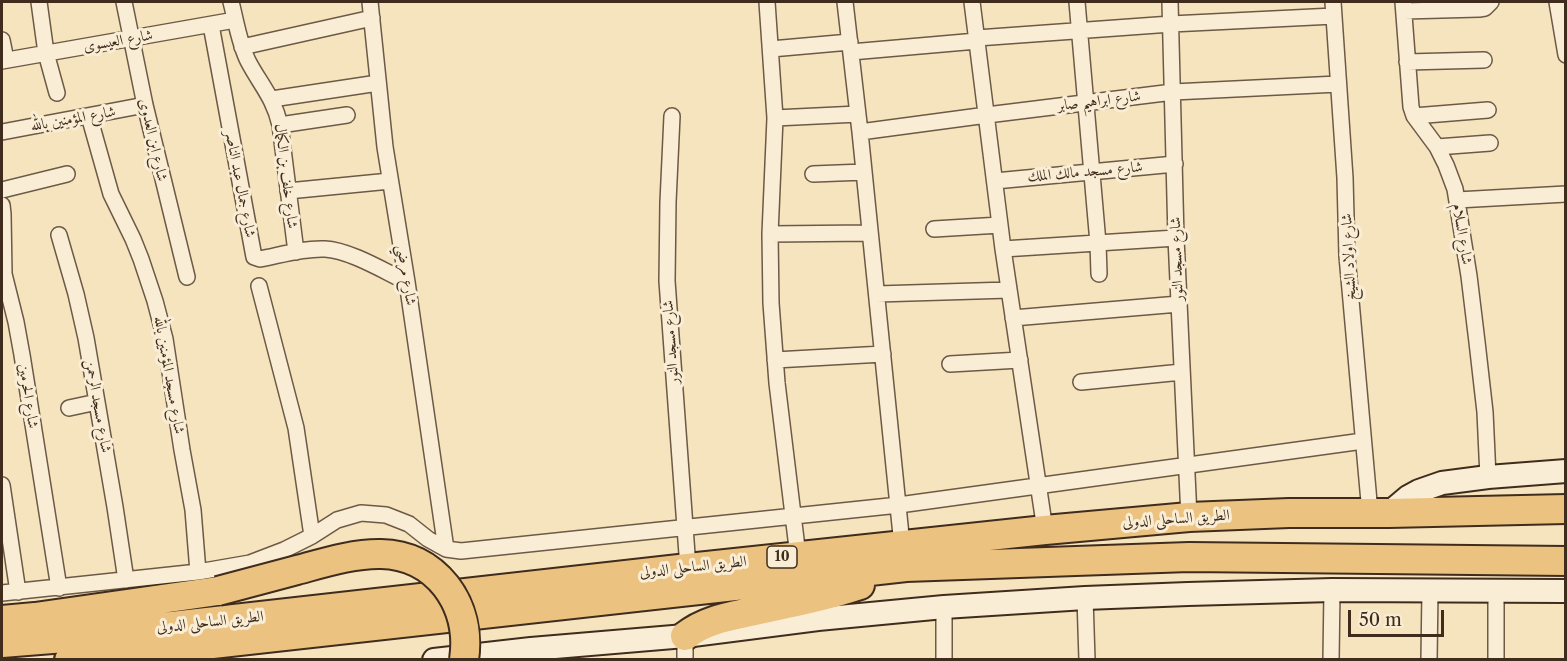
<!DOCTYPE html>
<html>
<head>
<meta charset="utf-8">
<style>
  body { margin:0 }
  #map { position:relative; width:1567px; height:661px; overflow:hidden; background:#f6e4bf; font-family:"Libre Caslon Text",serif }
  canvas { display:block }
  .frame { position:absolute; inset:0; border:3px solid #3f2c1d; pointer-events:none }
  .scale { position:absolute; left:1348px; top:610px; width:96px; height:27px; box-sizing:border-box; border:3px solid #3f2c1d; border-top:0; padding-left:8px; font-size:18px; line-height:21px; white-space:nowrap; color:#3f2c1d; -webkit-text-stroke:4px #f9edd5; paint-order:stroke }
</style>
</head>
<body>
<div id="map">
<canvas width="1567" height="661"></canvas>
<div class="frame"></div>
<div class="scale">50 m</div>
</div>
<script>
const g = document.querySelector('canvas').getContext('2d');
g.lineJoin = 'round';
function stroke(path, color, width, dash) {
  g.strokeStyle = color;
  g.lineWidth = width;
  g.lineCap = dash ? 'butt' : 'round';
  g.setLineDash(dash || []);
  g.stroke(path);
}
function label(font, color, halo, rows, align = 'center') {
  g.font = font + ' "Libre Caslon Text",Amiri,serif';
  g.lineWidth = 6;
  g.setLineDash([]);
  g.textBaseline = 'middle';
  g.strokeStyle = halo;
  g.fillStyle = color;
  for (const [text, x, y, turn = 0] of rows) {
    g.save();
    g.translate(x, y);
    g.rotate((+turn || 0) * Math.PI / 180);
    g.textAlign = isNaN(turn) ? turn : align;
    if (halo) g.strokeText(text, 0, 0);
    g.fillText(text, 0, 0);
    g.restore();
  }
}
const street = new Path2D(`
  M39,2L46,53L57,93
  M124,2L145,105L187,277
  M231,2C236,21 239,43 248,61C260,84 274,98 280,125L296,252
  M370,2L385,147L407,282L446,549
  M767,2L775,118L770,234L771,303L777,383L798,556
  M845,2L860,132L902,545
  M972,2L1003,249L1045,530
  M1077,2L1098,243L1099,274
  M1170,2L1176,238L1189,517
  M1333,2L1345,178L1347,256L1370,513
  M1403,2L1411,107L1414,116L1437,147L1446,165L1455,189L1469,276L1477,342L1485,412L1488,477
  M1557,2L1566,55
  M1404,11L1479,9L1485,8L1491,2
  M211,25L254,257L260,259C281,255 303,248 325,249C349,250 384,271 407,282
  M977,38L1171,24L1334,16
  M2,40L6,60
  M242,47L372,18
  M771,49L850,42
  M851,52L977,41
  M2,61L235,20
  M1407,62L1484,60
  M272,99L378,83
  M89,116L111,194L133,239L141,259L155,301L165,339L182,450L193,510L198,572
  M672,116L668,202L667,281L688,568
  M1414,116L1488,110
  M775,118L858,114
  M280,125L347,115
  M2,132L145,105
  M860,132L987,115L1173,92L1338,84
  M1437,147L1490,143
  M813,174L864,172
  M995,181L1175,164
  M2,190L67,174
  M288,191L390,181
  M1457,200L1566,194
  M2,205L3,214L4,274L16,322L22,355L59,588
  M934,229L1000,225
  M770,234L870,233
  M59,235L76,294L86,338L115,507L126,580
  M1003,249L1176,238
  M259,286L296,428L312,536
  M877,294L1009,290
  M1013,318L1179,304
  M775,360L883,354
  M950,364L1020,360
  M1081,382L1182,372
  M69,408L97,402
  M2,485L18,592
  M2,593L198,572L250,563L284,550L312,536L337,520L361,513L386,515L409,524L428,539L446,549L461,551L899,505L1363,441
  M1085,598L1087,660
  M944,607V660
  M685,636V660
  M1331,660L1332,590
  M1429,660L1430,591
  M1496,660V591`);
const secondary = new Path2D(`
  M1389,513L1408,497L1419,491L1442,483L1488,477L1566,471
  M434,660L531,649L685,636L818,619L944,607L1085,598L1188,594L1332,590L1566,591`);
const highway = new Path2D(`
  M2,620L35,617L218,591
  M685,636C706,619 733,616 759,610C793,603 827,596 860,585
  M2,643L65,638L688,568L1045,530L1189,517L1289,513H1389L1566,509
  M69,660L906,567L1189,557L1566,561`);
const highwayBridge = new Path2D(`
  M218,591C244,584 271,577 297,570C349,556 406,536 446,586C462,607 468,633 464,660`);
const shields = [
  [782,557,30]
];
const shieldNames = [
  ["10",782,557]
];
const streetNames = [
  ["شارع العيسوى",118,41,-10],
  ["شارع ابراهيم صابر",1099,101,-7],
  ["شارع المؤمنين بالله",73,119,-10],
  ["شارع ابن العدوى",153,140,77],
  ["شارع مسجد مالك الملك",1085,172,-5],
  ["شارع خلف بن الكمال",286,176,83],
  ["شارع جمال عبد الناصر",240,184,79],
  ["شارع السلام",1462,234,81],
  ["شارع اولاد الشيخ",1349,257,-93],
  ["شارع مسجد النور",1177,259,-92],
  ["شارع مرضي",406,275,81],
  ["شارع مسجد النور",671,342,-94],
  ["شارع مسجد المؤمنين بالله",169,375,80],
  ["شارع الحرمين",28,396,81],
  ["شارع مسجد الرحمن",98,406,80],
  ["الطريق الساحلى الدولى",1176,519,-4],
  ["الطريق الساحلى الدولى",693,567,-6],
  ["الطريق الساحلى الدولى",210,622,-6]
];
stroke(street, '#6d5a46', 18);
stroke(secondary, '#3f2c1d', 26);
stroke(highway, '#3f2c1d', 32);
stroke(street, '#f9edd5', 15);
stroke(secondary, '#f9edd5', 22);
stroke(highway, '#ebc280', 28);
stroke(highwayBridge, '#3f2c1d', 32, []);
stroke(highwayBridge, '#ebc280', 28);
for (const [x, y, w] of shields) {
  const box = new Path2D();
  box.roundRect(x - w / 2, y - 11, w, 22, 4.5);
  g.fillStyle = '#f9edd5';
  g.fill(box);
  stroke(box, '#3f2c1d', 1.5);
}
label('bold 14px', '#3f2c1d', null, shieldNames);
label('15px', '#3f2c1d', '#f9edd5', streetNames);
</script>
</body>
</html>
